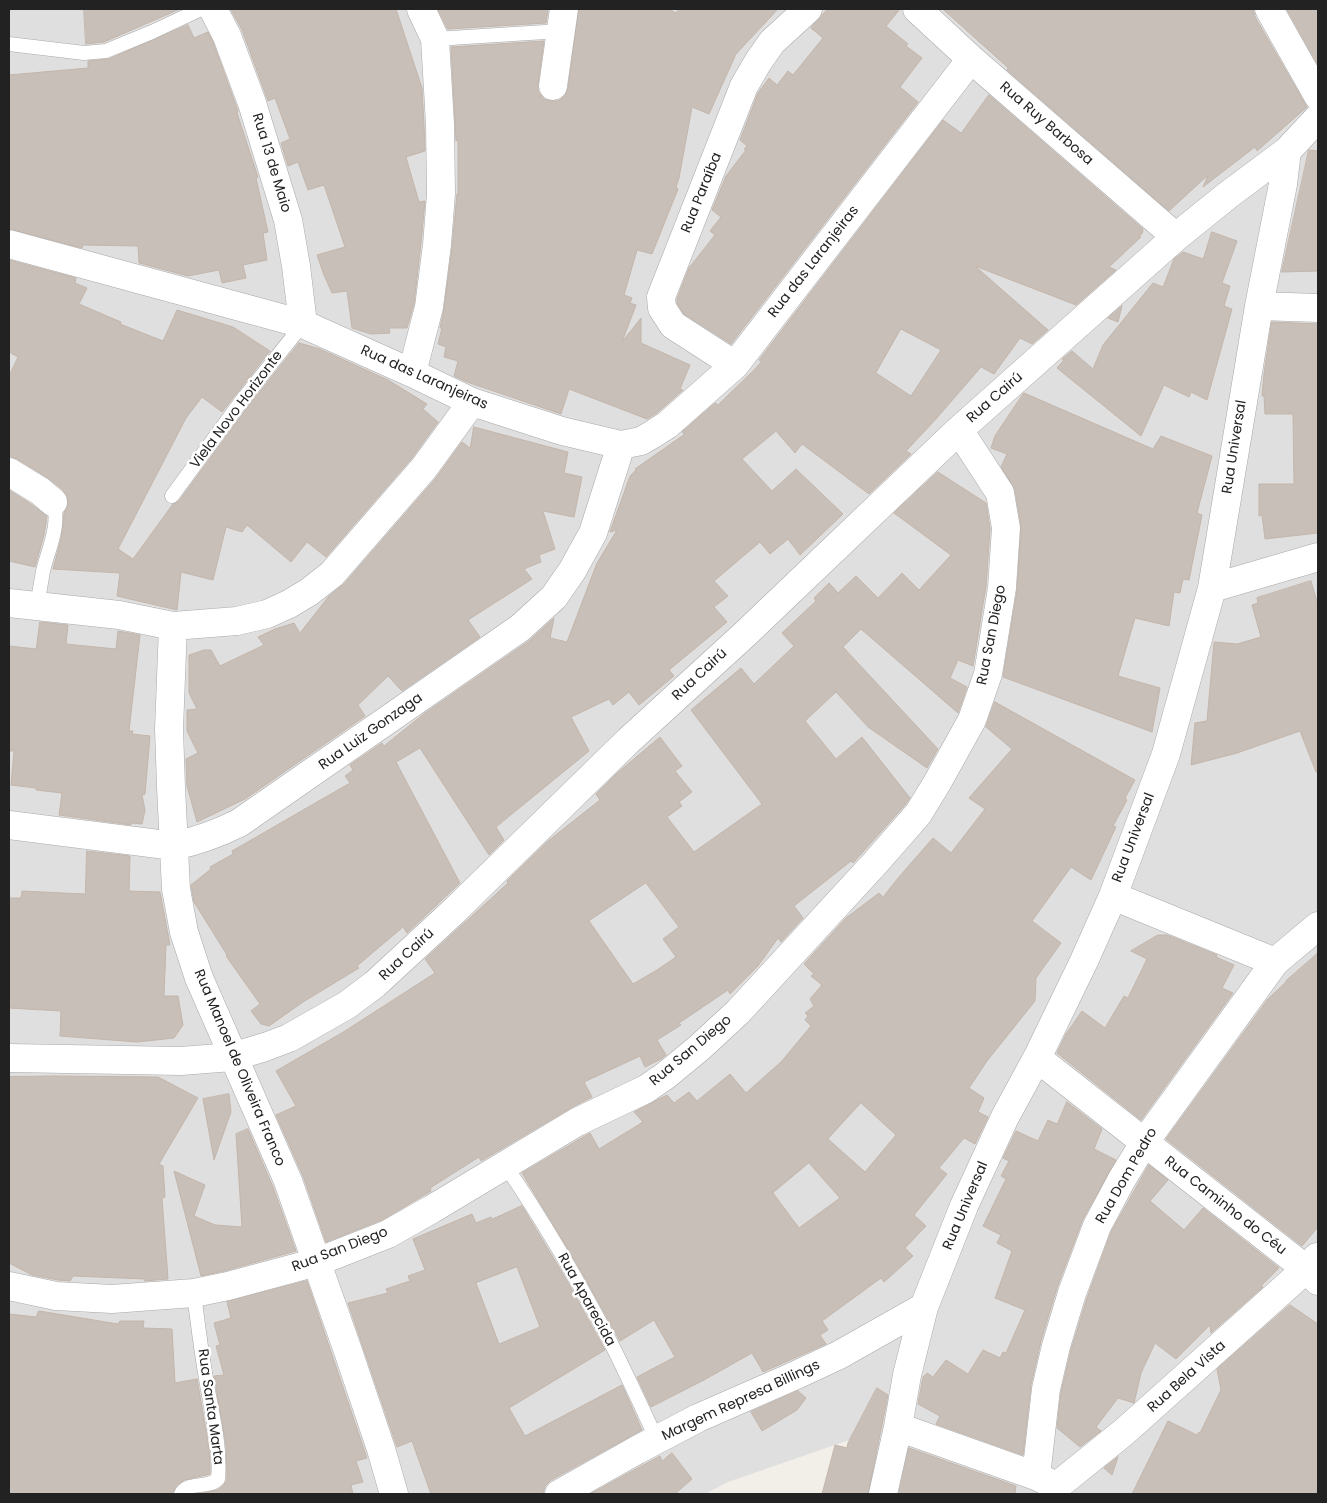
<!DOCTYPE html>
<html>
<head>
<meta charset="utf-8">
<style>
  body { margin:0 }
  #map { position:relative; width:1327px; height:1503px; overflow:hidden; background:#f2efe9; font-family:Poppins,sans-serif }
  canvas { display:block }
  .frame { position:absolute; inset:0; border:10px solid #222; pointer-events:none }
</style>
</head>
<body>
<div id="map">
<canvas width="1327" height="1503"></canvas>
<div class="frame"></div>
</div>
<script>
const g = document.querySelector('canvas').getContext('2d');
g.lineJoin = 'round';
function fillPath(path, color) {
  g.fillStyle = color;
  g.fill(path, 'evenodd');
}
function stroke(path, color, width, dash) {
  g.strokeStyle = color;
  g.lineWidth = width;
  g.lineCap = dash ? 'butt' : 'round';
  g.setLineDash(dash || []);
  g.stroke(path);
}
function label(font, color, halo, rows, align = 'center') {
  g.font = font + ' Poppins,sans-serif';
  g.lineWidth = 5;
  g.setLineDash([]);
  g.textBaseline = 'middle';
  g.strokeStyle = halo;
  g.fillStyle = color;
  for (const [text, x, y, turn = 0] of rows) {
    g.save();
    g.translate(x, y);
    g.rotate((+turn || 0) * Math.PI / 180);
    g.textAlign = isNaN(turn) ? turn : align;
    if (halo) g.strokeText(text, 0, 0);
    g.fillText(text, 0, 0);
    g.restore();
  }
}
const residential = new Path2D(`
  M9,9H1318V1494H839L852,1439L728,1482L705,1494H9Z`);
const building = new Path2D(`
  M84,9H180L104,42L86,44Z
  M231,9H396L422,88L424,125L425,151L406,157L419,202L425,201L421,243L414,304L407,328H389L390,333L371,334L352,328L347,291L332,293L324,275L317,255L345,247L324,185L308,190L298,162L288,166L281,143L290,139L275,98L268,101L242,30Z
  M438,9H548L546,23L448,29Z
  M579,9H669L676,13L679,9H778L736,54L709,114L692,107L679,178L676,187L678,189L652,254L637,250L624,295L632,298L630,303L636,305L622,342L641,318V343L690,365L680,389L683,390L658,412L647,419L569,389L561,414L467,382L454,376L458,361L444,357L446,347L438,344L442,328H440L444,309L452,247L457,194L458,193V140L456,141L451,47L544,41L538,84V91L544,99L551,101H558L565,96L568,88Z
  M828,9H900L886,26L908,44L906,46L922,58L900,87L918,102L731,344L684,314L677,303V299L689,268L715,235L710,231L721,217L712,210L726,176L746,150L744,149L747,146L740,140L758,93L769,78L777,85L788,71L793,75L823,38L811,28Z
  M943,9H1253L1255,17L1307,107L1257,151L1255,147L1203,187L1208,175L1169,211L1007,70L1008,68Z
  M1287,9H1318V65Z
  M188,25L194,38L208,32L213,42L237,108L238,112L237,113L258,177L256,178L268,232L263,233L267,260L243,265L246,278L222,283L219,270L188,276L139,263L138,246L83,245L82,248L9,229V75L88,68V61L109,59Z
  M989,95L1143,229L1142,234L1138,236L1141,237L1109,267L1116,270L1076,305L975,266L1048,330L1032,344L1020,338L994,374L981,367L936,419L906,451L911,454L869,494L802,444L795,453L776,431L742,459L772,491L796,469L843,514L800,555L788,539L770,554L760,542L714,581L728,596L714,607L727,622L669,670L674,676L639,705L629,692L613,705L609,699L571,717L589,751L496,827L504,840L489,855L420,748L396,762L460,883L407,933L403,927L357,966L359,968L303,1002L269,1026L261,1024L251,1011L260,1004L226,956L227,955L194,902L191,885L211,869L210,867L233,854L232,851L350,783L345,776L353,770L350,765L382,743L384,746L425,713L529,641L554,618L550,638L567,642L597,563L617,530L610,532L630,476L636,470L635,469L685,434L682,432L715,403L718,405L754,370L762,361L759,360L943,120L961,133ZM901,329L941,350L911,396L876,373Z
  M1309,150L1318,151V271L1282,272Z
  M1212,232L1237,241L1222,283L1230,286L1224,306L1232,309L1207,400L1191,392L1189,397L1164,385L1141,436L1057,368L1064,360L1062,359L1072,351L1093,369L1103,345L1153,283L1163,287L1174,259L1183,252L1203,259Z
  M9,260L76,278L75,283L87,288L79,304L121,322L120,324L163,341L177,310L233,327L270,351L222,412L202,397L186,418L118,549L133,559L173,504L179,501L250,404L299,343L320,349L388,380L427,404L423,409L438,422L412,458L326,557L307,542L291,562L247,525L242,532L226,527L213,580L181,572L177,610L117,596L120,573L53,569L61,539L64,513L68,504L67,496L63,490L48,478L17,459L9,456V376L18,357L9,352Z
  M1122,306L1118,322L1108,318Z
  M1272,322L1318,324V533L1265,539L1262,515L1259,516V484H1294L1293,414H1265L1264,396H1262L1264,374Z
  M1024,393L1153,449L1161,436L1212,456L1197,513L1202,515L1189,580L1183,579L1180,593L1174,592L1169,626L1135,618L1118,676L1160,688L1152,732L1003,677L1017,590L1021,526L1015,490L1001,467L1007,454L991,448L995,436Z
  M474,427L568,452L564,473L582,477L574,517L543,511L555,549L539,555L541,562L524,569L532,579L468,620L480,637L402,691L388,676L358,705L365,716L245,799L197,822L187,786L186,759L198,753L187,731V710L197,709L189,693V655L204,650H211L220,666L264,645L258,637L275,629L294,623L300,633L329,596L344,584L436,478L462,442L470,448Z
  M938,472L986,503L990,529L986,586L973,666L958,660L950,678L967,687L958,713L861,629L843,647L938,749L927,768L868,727L836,692L805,721L836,759L862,737L910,798L905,805L853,863L851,861L794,906L803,918L781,942L778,938L758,966L730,994L728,990L679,1023L681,1025L657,1040L666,1055L661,1059L645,1067L640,1056L584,1082L592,1097L569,1109L481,1161L479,1157L430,1188L431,1191L384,1219L326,1242L303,1176L276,1115L296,1106L276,1071L345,1031L435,973L425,959L508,883L507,881L548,841L600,800L596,794L616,774L660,737L682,766L675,771L692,792L679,802L682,806L667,817L694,852L762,804L691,710L741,668L754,684L794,646L782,633L816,601L814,598L829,583L838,593L856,576L878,598L902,573L919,590L951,555L894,513ZM646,883L679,927L663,939L676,957L657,970L633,984L589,921Z
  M9,490L31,504L47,516L44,535L35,567L9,561Z
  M1311,581L1318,605V772H1316L1300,731L1237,753L1191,765L1195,723L1207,721L1214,642L1237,644L1261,637L1252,605L1258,603L1257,598Z
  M40,622L68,625L66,644L116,649L118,631L140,635L129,731H133L132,734L150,736L145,794L142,795L145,810L142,824L131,823V825L59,815L62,793L36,790V788L11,785L14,751H9V646L36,649Z
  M995,702L1135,780L1125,798L1127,800L1113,826L1116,827L1091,880L1071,867L1032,921L1061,943L1036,978L1035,1001L987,1061L969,1088L984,1098L978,1112L988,1117L975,1144L964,1138L939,1168L947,1174L914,1215L926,1226L905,1248L913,1256L884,1282L881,1278L822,1321L828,1330L820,1335L826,1344L763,1372L752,1353L704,1380L651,1407L637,1377L675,1357L654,1320L620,1341L581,1271L522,1173L590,1133L599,1149L643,1122L634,1112L667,1095L674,1103L689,1092L697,1101L730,1074L746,1093L781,1062L811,1026L805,1020L808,1016L805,1013L814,1006L810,999L822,985L811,976L814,974L804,964L846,918L879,893L883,897L899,877L933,838L951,853L985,809L969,798L1012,749L986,727ZM861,1103L896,1135L865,1172L828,1139ZM809,1163L840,1198L799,1228L773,1193Z
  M87,851L130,856L129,891L160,892L170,945H166L164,996H178L183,1025L174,1038L137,1042L60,1036L61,1011L9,1008V898H21L22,891L85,894Z
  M1158,935H1167L1217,955L1216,957L1234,965L1222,988L1233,993L1141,1120L1057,1053L1066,1034L1082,1011L1105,1028L1124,996L1128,998L1147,959L1131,951Z
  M1318,953V1227L1302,1246L1166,1139L1268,999L1286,982V981Z
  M53,1076L158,1077L198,1098L159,1164L163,1166L165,1197L162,1198L168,1279L144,1281L145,1279L73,1276L70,1281L58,1280L32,1275L9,1263V1077Z
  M229,1094L231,1112L214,1160L203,1099Z
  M1067,1102L1102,1129L1094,1149L1116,1160L1083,1219L1057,1288L1041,1341L1031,1385L1023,1455L936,1424L940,1416L918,1404L923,1377L927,1373L933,1377L946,1360L968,1374L983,1350L1000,1358L1003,1352L1006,1353L1025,1310L995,1298L1012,1251L997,1243L1001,1235L983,1226L1006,1179L1001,1176L1009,1161L1003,1158L1016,1131L1038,1141L1048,1120L1057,1124Z
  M248,1129L273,1187L296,1251L224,1271L201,1276L174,1171L205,1185L194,1216L215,1225L242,1227L236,1134Z
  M1149,1165L1168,1180L1150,1201L1184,1230L1203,1208L1279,1268L1261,1286L1263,1287L1211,1333L1210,1325L1176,1359L1155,1343L1141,1373L1134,1403L1118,1398L1096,1427L1101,1431L1080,1447L1057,1428L1061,1392L1071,1350L1087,1298L1111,1232Z
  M522,1206L566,1279L605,1350L509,1408L525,1436L622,1385L642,1430L551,1480L545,1486L543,1494H431L412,1441L397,1447L348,1303L388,1293L386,1289L410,1281L408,1276L425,1270L413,1239L472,1214L476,1223L491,1217L492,1219ZM517,1267L540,1327L499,1344L476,1283Z
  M307,1281L367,1458L356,1461L363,1482L351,1485L353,1494H198L217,1490L223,1486L227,1480L226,1445L214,1376L224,1375L216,1346L220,1345L214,1323L231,1318L227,1302Z
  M1290,1305L1318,1324V1494H1132L1168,1421L1197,1435L1199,1432L1200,1433L1221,1390L1217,1369Z
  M39,1311L118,1324L120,1321H144L143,1328L172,1329L175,1383L197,1379L207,1435L210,1458V1474L184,1480L177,1485L172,1494H9V1314L36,1317Z
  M877,1388L888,1395L868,1494H822L835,1445L847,1448L848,1443Z
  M798,1391L806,1398L797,1410L762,1431L751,1412Z
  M909,1448L1016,1486L1015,1494H899Z
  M672,1453L692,1479L675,1494H590L660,1456L662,1461Z
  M1118,1457L1112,1475L1104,1468Z`);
const lane = new Path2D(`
  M435,39L561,31
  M9,44L84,53L106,51L152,32L201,9
  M172,496L243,399L303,324
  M37,606C39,594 41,583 43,571C48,550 61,524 53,502
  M505,1165C544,1222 579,1282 611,1343C627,1375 642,1408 657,1440
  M181,1494C187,1481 208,1489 218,1479C221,1451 213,1417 208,1390C202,1358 198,1326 194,1293`);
const street = new Path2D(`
  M213,9L227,36L252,103L288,220L296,266L303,324
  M917,9L971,59L1176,237
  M1269,9L1318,96
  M553,86L564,9
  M9,244L303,324L412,373L472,402L562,431L621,445L641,441L653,434L667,425L735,365L971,59
  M1259,306L1318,308
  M735,365L673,325L662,308L661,297L744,86L758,62L772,42L808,9
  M412,373L429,307L437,245L441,194L440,124L435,39L421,9
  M9,472L40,491L53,502
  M1212,588L1318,557
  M9,603L119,615L173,626L237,621L267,614L289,604L309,592L332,574L424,468L472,402
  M173,626L169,729L171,787L176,889L184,932L199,978L288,1181L348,1351L381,1449L394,1494
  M9,825L174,846C197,841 217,834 239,823L520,628L554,597L572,571L593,533L621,445
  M1113,896L1275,962
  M9,1058L181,1061L232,1057L265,1047L289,1038L347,1005L375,984L453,912L628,741L744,635L959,430L1176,237L1228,195L1287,151L1318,118
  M1037,1058L1306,1269L1318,1281
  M9,1286L56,1296L112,1299L194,1293L228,1286L317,1262L388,1234L432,1209L577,1122L646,1089L665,1076L699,1048L738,1012L876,862L918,814L937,783L972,720L988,674L1002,588L1006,528L1000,493L959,430
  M898,1427L1036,1476L1052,1484
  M1036,1476L1046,1389L1056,1346L1072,1293L1097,1226L1122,1179L1144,1143L1275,962L1318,926
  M559,1494L637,1450L698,1418L794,1376L839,1355L924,1307
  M883,1494L898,1427L907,1375L924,1307L964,1206L1005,1117L1037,1058L1084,961L1113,896L1166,754L1212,588L1259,306L1283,184L1287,151
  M1052,1494L1057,1486L1124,1432L1306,1269L1317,1257`);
const streetNames = [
  ["Rua Ruy Barbosa",1046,124,41],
  ["Rua 13 de Maio",271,163,73],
  ["Rua Paraíba",702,193,-68],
  ["Rua das Laranjeiras",814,262,-52],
  ["Rua das Laranjeiras",424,378,24],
  ["Rua Cairú",995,398,-41],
  ["Viela Novo Horizonte",237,410,-53],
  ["Rua Universal",1235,447,-81],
  ["Rua San Diego",992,635,-79],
  ["Rua Cairú",700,675,-43],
  ["Rua Luiz Gonzaga",371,732,-35],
  ["Rua Universal",1134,838,-69],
  ["Rua Cairú",407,955,-43],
  ["Rua San Diego",691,1051,-40],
  ["Rua Manoel de Oliveira Franco",239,1068,67],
  ["Rua Dom Pedro",1127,1176,-60],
  ["Rua Universal",966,1206,-67],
  ["Rua Caminho do Céu",1225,1206,38],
  ["Rua San Diego",340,1250,-21],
  ["Rua Aparecida",586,1300,61],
  ["Rua Bela Vista",1187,1377,-42],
  ["Margem Represa Billings",741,1401,-25],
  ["Rua Santa Marta",210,1407,82]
];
fillPath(residential, '#e0dfdf');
fillPath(building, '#c7bfb8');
stroke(building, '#c4b6ab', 1);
stroke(lane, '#a9a9a9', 15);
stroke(street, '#a9a9a9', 29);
stroke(lane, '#fff', 14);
stroke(street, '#fff', 28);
label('14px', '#222', '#fff', streetNames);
</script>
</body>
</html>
